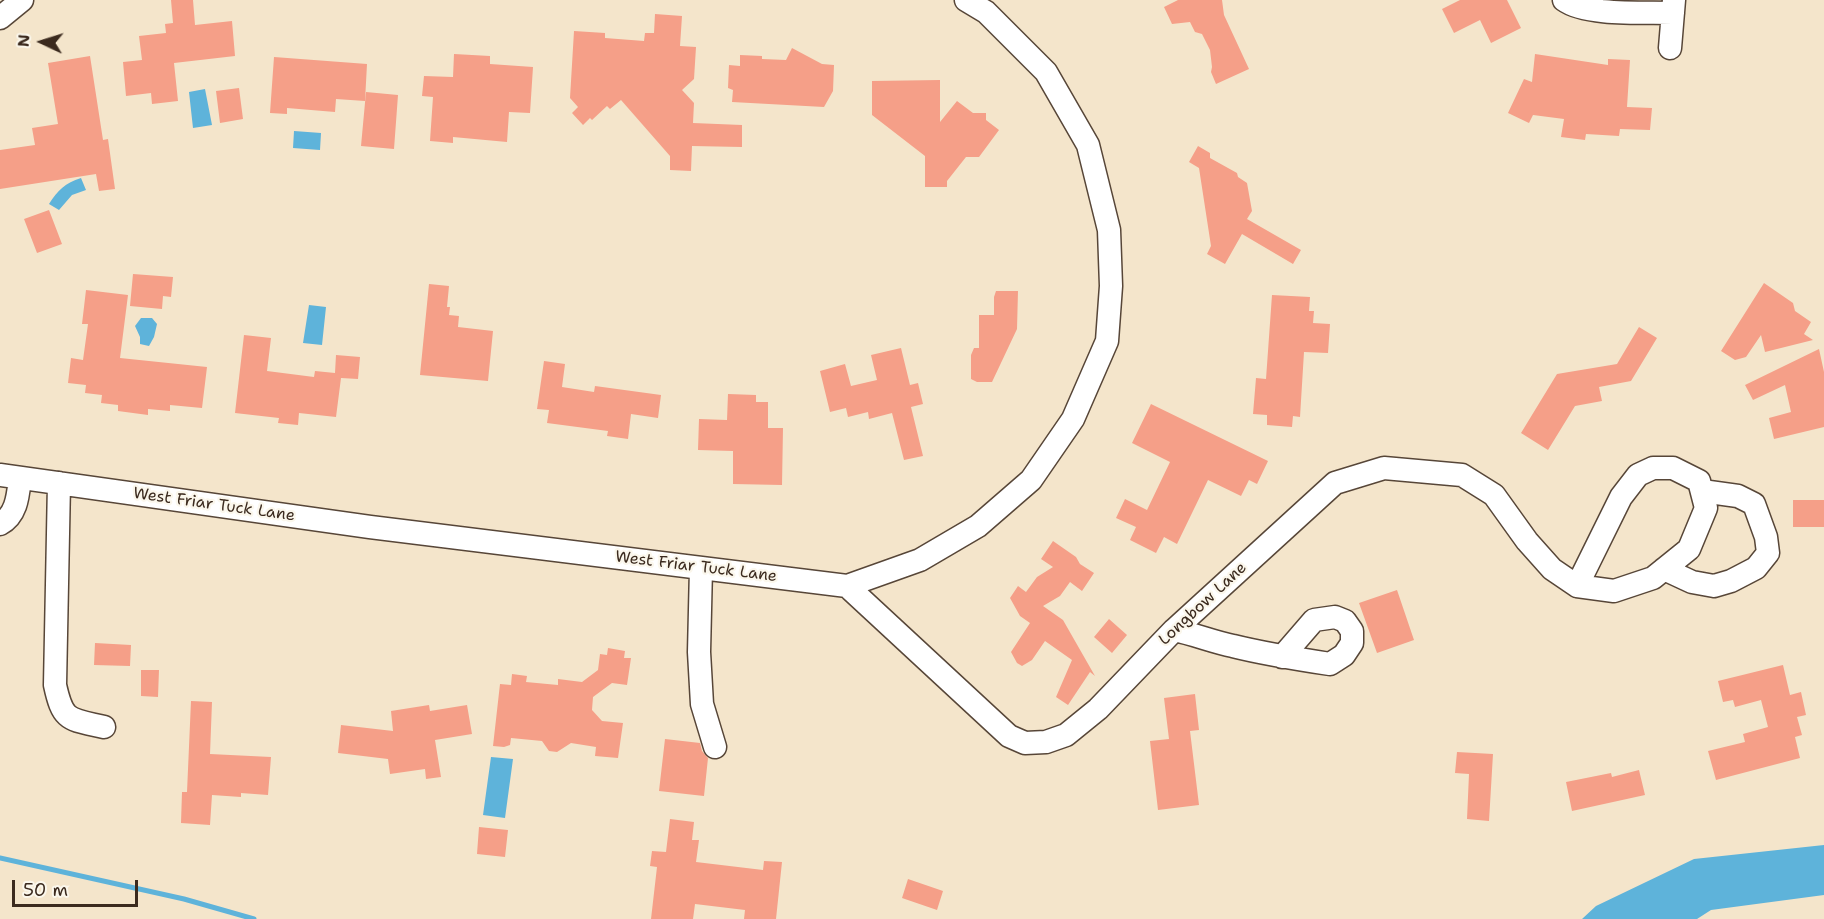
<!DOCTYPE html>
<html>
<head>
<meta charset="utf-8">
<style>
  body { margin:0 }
  #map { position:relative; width:1824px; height:919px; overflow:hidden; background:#f4e5cb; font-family:"Shantell Sans",sans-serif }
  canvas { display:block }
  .north { position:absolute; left:12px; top:12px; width:60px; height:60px; -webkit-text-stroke:4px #fbf7ec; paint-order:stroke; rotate:274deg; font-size:16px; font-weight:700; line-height:24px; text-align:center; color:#3b2a1e }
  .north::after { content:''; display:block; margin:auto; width:21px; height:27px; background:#3b2a1e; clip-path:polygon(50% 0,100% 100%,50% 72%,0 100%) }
  .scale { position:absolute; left:12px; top:880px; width:126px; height:27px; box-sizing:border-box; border:3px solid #3b2a1e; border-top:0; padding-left:8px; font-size:18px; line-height:21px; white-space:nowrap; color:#3b2a1e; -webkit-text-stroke:4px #fbf7ec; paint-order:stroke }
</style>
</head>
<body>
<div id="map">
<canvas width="1824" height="919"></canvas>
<div class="north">N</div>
<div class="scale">50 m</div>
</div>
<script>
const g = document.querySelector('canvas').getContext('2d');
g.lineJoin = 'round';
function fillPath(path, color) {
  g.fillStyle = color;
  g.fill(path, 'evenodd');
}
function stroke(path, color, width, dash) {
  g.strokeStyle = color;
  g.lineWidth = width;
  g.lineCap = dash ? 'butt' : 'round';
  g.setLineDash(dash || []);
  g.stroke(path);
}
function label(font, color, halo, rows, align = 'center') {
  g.font = font + ' "Shantell Sans",sans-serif';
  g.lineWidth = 4.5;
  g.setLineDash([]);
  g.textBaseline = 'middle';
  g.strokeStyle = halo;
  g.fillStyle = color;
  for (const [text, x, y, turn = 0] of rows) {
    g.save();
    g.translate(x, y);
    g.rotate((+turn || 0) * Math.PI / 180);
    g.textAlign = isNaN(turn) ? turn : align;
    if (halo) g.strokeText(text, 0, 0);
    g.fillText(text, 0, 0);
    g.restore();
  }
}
const water = new Path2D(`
  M205,89L212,125L193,128L189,92Z
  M294,131L321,133L320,150L293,148Z
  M81,178L86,190L72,195L59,210L49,204C58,190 65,183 81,178Z
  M309,305L326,307L322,345L303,343Z
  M141,318H152L157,324L154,337L149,346L140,344V337L135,326Z
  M491,757L513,759L505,818L483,815Z
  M1824,845V895L1711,910L1697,919H1582L1596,906L1694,859Z`);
const stream = new Path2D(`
  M0,858L184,899L254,919`);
const building = new Path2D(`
  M171,0H193L195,25L232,21L235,56L174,63L178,101L152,104L151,93L126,96L123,62L142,60L139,36L166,33L165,24L173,23Z
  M1178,0H1222L1224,15L1249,69L1216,84L1211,72L1212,67L1210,50L1202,34L1195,32L1190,22L1172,24L1164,7Z
  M1460,0H1507L1521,28L1491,43L1480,20L1454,33L1442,9Z
  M655,14L682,16L680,46L696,47L694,79L682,90L694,103L693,123L742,125V147L692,146L691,171L670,170V156L621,100L610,109L607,106L592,120L590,118L583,125L572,113L578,107L570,98L574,31L605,33V38L644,41L645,33H654Z
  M792,48L822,64L834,65L833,91L824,107L732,102L733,90L728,88L729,65L740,66V55L762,56V59L786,60Z
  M454,54L490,56V64L533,67L530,113L509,112L507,142L453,137V143L430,141L433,97L422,96L424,76L453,77Z
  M1535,54L1608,65V59L1630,60L1627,107L1652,108L1650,130L1620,129L1619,136L1586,134L1585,140L1561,137L1564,119L1533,115L1529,123L1508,113L1524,79L1532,82Z
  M90,56L103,140L108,139L115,189L99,191L96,174L0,189V150L35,145L32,128L58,124L48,63Z
  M274,57L367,64L365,101L336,99L335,112L287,108V114L270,113Z
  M940,80V122L957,101L973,113H986V120L999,130L979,157H966L947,181V187H925V156L872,115V81Z
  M239,88L243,119L220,123L216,91Z
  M366,92L398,95L394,149L361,146Z
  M1198,146L1210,153V158L1237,173L1238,177L1247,183L1252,211L1247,219L1301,250L1293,264L1242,234L1225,264L1207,254L1211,246L1199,168L1189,162Z
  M49,210L62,244L37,253L24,219Z
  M133,274L173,277L171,297L163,296L162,309L130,306Z
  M1764,283L1793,303L1795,311L1811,322L1804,334L1813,340L1765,352L1761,335L1746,357L1735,360L1721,351Z
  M429,284L449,286L447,307H450L449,315L459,316L458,327L493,331L488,381L420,375Z
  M86,290L128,295L120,358L207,367L202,408L170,405V411L148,409V415L118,411V405L101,403L102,395L85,393L86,385L68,383L71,358L83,360L88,324H82Z
  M996,291H1018L1017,329L992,382H977L971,379V355L974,348H979V315H994V297Z
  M1272,295L1310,297L1309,311H1314L1313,323L1330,324L1328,353L1304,352L1300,417L1293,416L1292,427L1267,425V415L1253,414L1256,378L1266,379Z
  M1639,327L1657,338L1631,381L1599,387L1602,401L1575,406L1548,450L1521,433L1557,374L1617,364Z
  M244,335L271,338L267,371L314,377L315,371L335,373L336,355L360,357L358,379L341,378L336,417L299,413L298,425L278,423L279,418L235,413Z
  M901,348L910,385L918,383L923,404L911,407L923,456L904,460L892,413L869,419L868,412L848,417L846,408L830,412L820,371L845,364L851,386L877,380L871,355Z
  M1819,349L1824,372V427L1774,439L1769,418L1791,412L1785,385L1753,400L1745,385Z
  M544,361L565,364L562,387L594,392L595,386L661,395L658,418L631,414L628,439L607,436L608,431L547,423L549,410L537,409Z
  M728,394L756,395V402H768V428H783L782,485L733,484V451L698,450L699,419L727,420Z
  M1151,404L1268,461L1257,484L1249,480L1241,496L1208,480L1177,544L1164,537L1156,553L1130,540L1136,527L1116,518L1125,499L1147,510L1170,462L1132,443Z
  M1793,500H1824V527H1793Z
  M1053,541L1076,557L1080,564L1094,573L1082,591L1070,582L1060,596L1043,606L1063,620L1095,676L1090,672L1068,705L1056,697L1072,660L1045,641L1032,660L1022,666L1017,663L1011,652L1030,623L1020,616L1010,598L1018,586L1026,592L1037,577L1053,567L1041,559Z
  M1397,590L1414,640L1377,653L1359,603Z
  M1109,619L1127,635L1112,653L1094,637Z
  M95,643L131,645L130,666L94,665Z
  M608,648L625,651L624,658H631L627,685L612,683L593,697L592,710L602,721L623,723L618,758L595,756L596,747L571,743L557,752L549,751L542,741L511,738L510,745L504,747L493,746L500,684L511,685L512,674L527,676L526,682L558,685V679L582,682L598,670L600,654L607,655Z
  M1783,665L1790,695L1801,692L1806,715L1797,717L1802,735L1795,737L1800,758L1716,780L1708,751L1745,742L1743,734L1768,727L1761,700L1735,707L1733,700L1723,702L1718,681Z
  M141,670H159L158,697L141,696Z
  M1195,694L1199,730L1190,731L1199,805L1158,810L1150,741L1169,739L1164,698Z
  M191,701L212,702L210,754L271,757L268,795L241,793V797L212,795L210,825L181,823L182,792H187Z
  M429,705L430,711L467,705L472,734L435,740L441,777L426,779L425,769L390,774L388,759L338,753L341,725L393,731L391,711Z
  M665,739L700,743L702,751L708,758L704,796L659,791Z
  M1457,752L1493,754L1489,821L1467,819L1469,774L1455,773Z
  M1639,770L1645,795L1572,811L1566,782L1611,773L1612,777Z
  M670,819L694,822L692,840H699L696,862L763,870L764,861L782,862L776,919H744L745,910L695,904L693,919H651L657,867L650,866L652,851L666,852Z
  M479,827L508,830L505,857L477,854Z
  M908,879L943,891L937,910L902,898Z`);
const minor = new Path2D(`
  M1564,0C1586,16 1645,12 1673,13
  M0,18L22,0
  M1670,48L1674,0
  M1653,468H1673L1699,481L1706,508L1689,549L1653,578L1614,591L1577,586L1621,497L1638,475Z
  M0,475L370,527L847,586L920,560L978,526L1031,480L1073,419L1107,341L1111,286L1109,230L1088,145L1046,72L986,12L966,0
  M59,483L55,685C63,722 69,719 104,727
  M0,524C17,515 18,495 20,478
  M701,568L699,652L702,704L715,747
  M1664,569L1692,582L1714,586L1731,581L1756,568L1768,553L1766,537L1754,504L1738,496L1702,491
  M847,586L1009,736L1025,743L1046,742L1066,735L1098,709L1174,630L1335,483L1384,468L1462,475L1494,495L1527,541L1552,569L1577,586
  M1174,630C1194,634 1213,642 1233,646C1265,654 1297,659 1330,664L1344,655L1352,643V631L1345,621L1335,617L1314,620L1282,657`);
const streetNames = [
  ["West Friar Tuck Lane",214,505,8],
  ["West Friar Tuck Lane",696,567,7],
  ["Longbow Lane",1203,604,-43]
];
fillPath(water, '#5eb3da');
stroke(stream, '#5eb3da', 5);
fillPath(building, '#f59f88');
stroke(minor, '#574638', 25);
stroke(minor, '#fff', 22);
label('16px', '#3b2a1e', '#fbf7ec', streetNames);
</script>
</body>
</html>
